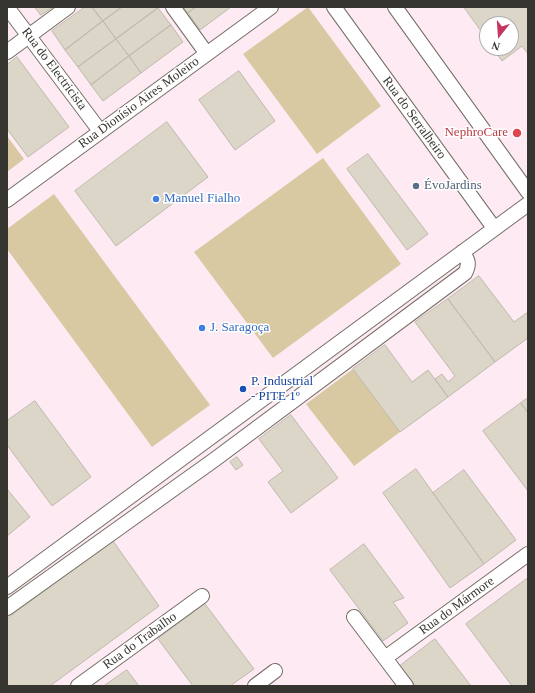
<!DOCTYPE html>
<html>
<head>
<meta charset="utf-8">
<style>
  body { margin:0 }
  #map { position:relative; width:535px; height:693px; overflow:hidden; background:#fff9eb; font-family:Georgia,serif }
  canvas { display:block }
  .frame { position:absolute; inset:0; border:8px solid #37352f; pointer-events:none }
  .north { position:absolute; left:479px; top:16px; width:40px; height:40px; box-sizing:border-box; background:#fff; border:1px solid #afaeac; border-radius:50%; rotate:197deg; font-size:11px; font-weight:700; line-height:16px; text-align:center; color:#37352f }
  .north::after { content:''; display:block; margin:auto; width:14px; height:18px; background:#c4355f; clip-path:polygon(50% 0,100% 100%,50% 72%,0 100%) }
</style>
</head>
<body>
<div id="map">
<canvas width="535" height="693"></canvas>
<div class="frame"></div>
<div class="north">N</div>
</div>
<script>
const g = document.querySelector('canvas').getContext('2d');
g.lineJoin = 'round';
function fillPath(path, color) {
  g.fillStyle = color;
  g.fill(path, 'evenodd');
}
function stroke(path, color, width, dash) {
  g.strokeStyle = color;
  g.lineWidth = width;
  g.lineCap = dash ? 'butt' : 'round';
  g.setLineDash(dash || []);
  g.stroke(path);
}
function label(font, color, halo, rows, align = 'center') {
  g.font = font + ' Georgia,serif';
  g.lineWidth = 3;
  g.setLineDash([]);
  g.textBaseline = 'middle';
  g.strokeStyle = halo;
  g.fillStyle = color;
  for (const [text, x, y, turn = 0] of rows) {
    g.save();
    g.translate(x, y);
    g.rotate((+turn || 0) * Math.PI / 180);
    g.textAlign = isNaN(turn) ? turn : align;
    if (halo) g.strokeText(text, 0, 0);
    g.fillText(text, 0, 0);
    g.restore();
  }
}
const commercial = new Path2D(`
  M7,7H528V686H7ZM487,24H511V48H487Z`);
const green = new Path2D(`
  M308,7L381,106L317,154L243,54Z
  M7,136L24,159L7,172Z
  M323,158L401,264L273,358L194,252Z
  M54,194L210,405L152,447L7,249V229Z
  M353,369L400,432L354,466L306,404Z`);
const building = new Path2D(`
  M35,7H53L41,15Z
  M85,7H92L103,21L65,50L52,31Z
  M92,7H122L103,21Z
  M122,7H157L158,8L116,39L103,21Z
  M184,7H196L188,13Z
  M196,7H231L200,30L188,13Z
  M464,7H528V54L522,46L502,61L493,48H511V24H487V39Z
  M158,8L171,25L129,56L116,39Z
  M103,21L116,39L78,67L65,50Z
  M171,25L183,42L141,73L129,56Z
  M116,39L129,56L91,85L78,67Z
  M129,56L141,73L103,101L91,85Z
  M17,57L69,127L28,157L7,129V65Z
  M239,71L275,121L235,150L199,100Z
  M167,122L208,177L116,246L75,191Z
  M368,154L428,234L407,250L347,169Z
  M479,276L514,322L528,312V338L495,362L448,299Z
  M448,299L495,362L448,397L435,379L442,374L448,382L455,376L415,322Z
  M385,345L412,382L428,370L448,397L400,432L353,369Z
  M528,398V413L521,403Z
  M35,401L91,477L52,506L7,445V421Z
  M521,403L528,413V491L483,431Z
  M291,415L338,478L291,513L268,482L283,471L259,439Z
  M237,457L243,465L236,470L230,462Z
  M416,469L484,564L450,588L383,493Z
  M464,470L516,540L484,564L433,493Z
  M7,489L30,517L7,536Z
  M113,541L159,606L50,686H7V619Z
  M364,544L404,598L393,602L408,623L383,641L330,570Z
  M528,578V686H512L466,624Z
  M205,604L254,669L230,686H193L158,639Z
  M435,639L471,686H416L400,666Z
  M127,670L139,686H104Z`);
const minor = new Path2D(`
  M7,7L100,131
  M173,7L207,54
  M334,7L494,228
  M395,7L528,192
  M7,52L68,7
  M7,200L271,7
  M7,587L528,204
  M7,608L214,460L465,273C470,264 468,259 462,252
  M354,617L406,686
  M385,658L528,554
  M78,686L202,596
  M255,686L275,671`);
const markers = [
  [517,133,5,"#e0444e"],
  [416,186,4,"#5c6f8a"],
  [156,199,4,"#3f7fe0"],
  [202,328,4,"#3f7fe0"],
  [243,389,4,"#1a4fb4"]
];
const streetNames = [
  ["Rua do Electricista",54,69,53],
  ["Rua Dionísio Aires Moleiro",139,103,-36],
  ["Rua do Serralheiro",414,118,54],
  ["Rua do Mármore",457,606,-36],
  ["Rua do Trabalho",140,641,-36]
];
const healthNames = [
  ["NephroCare",508,133]
];
const serviceNames = [
  ["ÉvoJardins",424,186]
];
const shopNames = [
  ["Manuel Fialho",164,199],
  ["J. Saragoça",210,328]
];
const transitNames = [
  ["P. Industrial",251,382],
  ["- PITE 1º",251,397]
];
fillPath(commercial, '#fdeaf3');
fillPath(green, '#d9c9a3');
fillPath(building, '#dbd6c8');
stroke(building, '#bfbaac', 1);
stroke(minor, '#736e62', 16);
stroke(minor, '#fff', 14);
for (const [x, y, r, color] of markers) {
  const dot = new Path2D();
  dot.arc(x, y, r, 0, 2 * Math.PI);
  g.fillStyle = color;
  g.fill(dot);
  stroke(dot, '#fff', 1.5);
}
label('13px', '#37352f', '#fff', streetNames);
label('13px', '#be3a42', '#fff', healthNames, 'right');
label('13px', '#4e5e75', '#fff', serviceNames, 'left');
label('13px', '#366cbe', '#fff', shopNames, 'left');
label('13px', '#164399', '#fff', transitNames, 'left');
</script>
</body>
</html>
